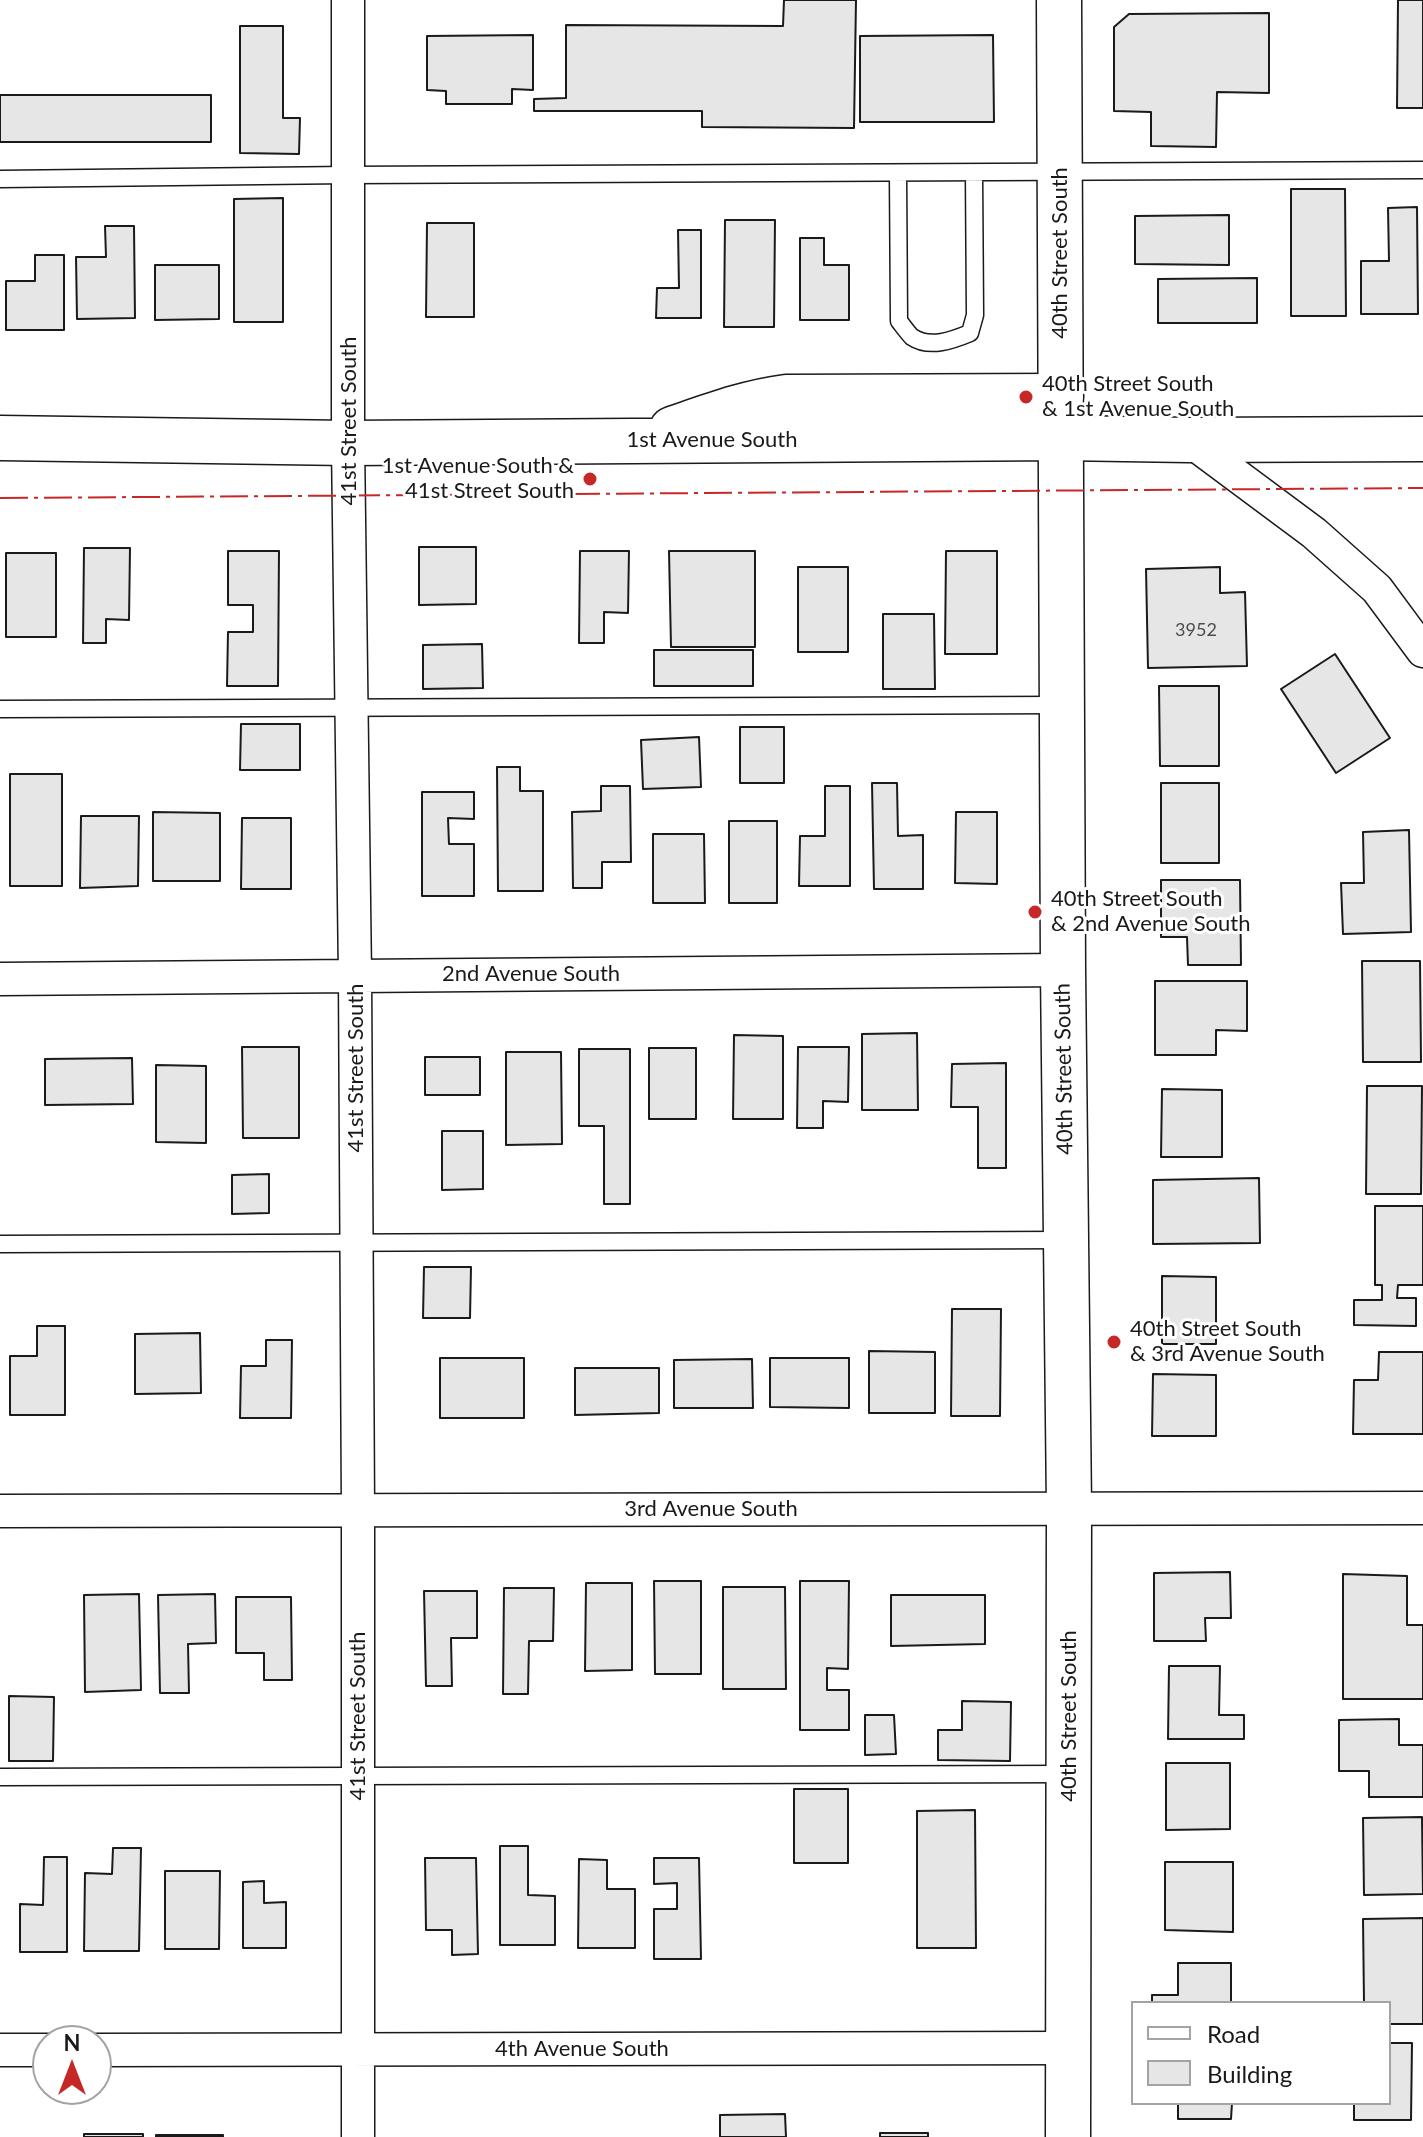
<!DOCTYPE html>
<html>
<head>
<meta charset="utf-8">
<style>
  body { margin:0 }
  #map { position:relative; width:1423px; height:2137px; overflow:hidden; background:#fff; font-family:Lato,sans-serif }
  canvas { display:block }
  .legend { position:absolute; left:1131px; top:2001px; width:260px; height:104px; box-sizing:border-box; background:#fff; border:2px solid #a3a3a3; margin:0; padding:10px 14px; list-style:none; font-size:24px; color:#1a1a1a }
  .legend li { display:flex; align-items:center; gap:16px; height:40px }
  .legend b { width:40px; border:2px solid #a3a3a3 }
  .north { position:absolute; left:32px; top:2025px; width:80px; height:80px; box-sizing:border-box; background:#fff; border:2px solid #a3a3a3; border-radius:50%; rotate:0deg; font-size:22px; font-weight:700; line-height:32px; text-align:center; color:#1a1a1a }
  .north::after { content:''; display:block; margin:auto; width:28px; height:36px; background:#c62828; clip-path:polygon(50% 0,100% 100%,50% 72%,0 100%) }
</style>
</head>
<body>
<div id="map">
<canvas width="1423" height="2137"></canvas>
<ul class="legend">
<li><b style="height:10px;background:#fff"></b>Road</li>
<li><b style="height:22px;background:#e6e6e6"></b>Building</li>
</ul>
<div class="north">N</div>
</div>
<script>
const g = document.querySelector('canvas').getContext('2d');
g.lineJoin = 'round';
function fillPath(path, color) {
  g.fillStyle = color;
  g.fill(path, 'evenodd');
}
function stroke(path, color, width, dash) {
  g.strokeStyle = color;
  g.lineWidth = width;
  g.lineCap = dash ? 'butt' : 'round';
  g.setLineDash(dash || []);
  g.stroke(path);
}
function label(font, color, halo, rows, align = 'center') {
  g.font = font + ' Lato,sans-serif';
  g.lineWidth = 6;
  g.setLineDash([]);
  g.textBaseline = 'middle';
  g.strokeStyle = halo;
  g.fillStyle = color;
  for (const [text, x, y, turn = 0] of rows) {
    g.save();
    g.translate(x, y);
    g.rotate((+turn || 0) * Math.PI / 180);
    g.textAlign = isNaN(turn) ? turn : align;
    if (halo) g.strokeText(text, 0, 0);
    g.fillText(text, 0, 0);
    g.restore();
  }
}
const building = new Path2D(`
  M784,0H856L854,128L702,127V111H534V99L566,98V25L783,26Z
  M1398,0H1423V108H1397Z
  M1269,13V93L1217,92L1216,147L1151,146V112L1114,111V27L1129,14Z
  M240,26H283V118H300L299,154L240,153Z
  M533,35V90L512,89V104H446V91L427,90V36Z
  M993,35L994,122H860V36Z
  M0,95H211V142H0Z
  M1291,189H1345L1346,316H1291Z
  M283,198V322H234V199Z
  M1417,207L1418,314H1361V261H1389L1388,208Z
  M1229,215V265L1135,264V216Z
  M725,220H775L774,327H724Z
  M427,223H474V317H426Z
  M105,226H134L135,318L77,319L76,257H106Z
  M678,230H701V318H656L657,288H679Z
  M800,238H824V265H849V320H800Z
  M35,255H64V330H6V281H35Z
  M155,265H219V319L155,320Z
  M1257,278V323H1158V279Z
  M419,547H476V604L419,605Z
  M84,548H130L129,620L106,619V643H83Z
  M228,551H279L278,686H227L228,632H253V605H228Z
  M580,551H629L628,613L604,612V643H579Z
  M669,551H755V647H671Z
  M946,551H997V654H945Z
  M6,553H56V637H6Z
  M798,567H848V652H798Z
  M1220,567V593L1245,592L1247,666L1148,668L1146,569Z
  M883,614H934L935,689H883Z
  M482,644L483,688L423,689V645Z
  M654,650H753V686H654Z
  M1335,654L1390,738L1336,773L1281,689Z
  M1159,686H1219V766H1160Z
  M241,724H300V770H240Z
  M740,727H784V783H740Z
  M699,737L701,787L643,789L641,740Z
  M497,767H520V791H543V891H498Z
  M10,774H62V886H10Z
  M872,783H897L898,836L923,835V889H874Z
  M1161,783H1219V863H1161Z
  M601,786H630L631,862H602V888H573L572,812L601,811Z
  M825,786H850V886H799L800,836H825Z
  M422,792H474V819L448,818L449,844H474V896H422Z
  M153,812L220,813V881H153Z
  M956,812H997V884L955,883Z
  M81,816H139L138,886L80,888Z
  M242,818H291V889H241Z
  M729,821H777V903H729Z
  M1409,830L1411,932L1343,934L1341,883H1364L1363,832Z
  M653,834H704L705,903H653Z
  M1161,880H1240L1241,965H1188L1187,937H1161Z
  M1362,961H1420L1421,1062H1363Z
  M1155,981H1247V1031L1216,1030V1055H1155Z
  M917,1033L918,1110H862V1034Z
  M734,1035L783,1036V1119H733Z
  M242,1047H299V1138H243Z
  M798,1047H849L848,1102L823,1101V1128H797Z
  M649,1048H696V1119H649Z
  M579,1049H630V1204H604V1126H579Z
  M506,1052H561L562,1144L506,1145Z
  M425,1057H480V1095H425Z
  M132,1058L133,1104L45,1105V1059Z
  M1006,1063V1168H978V1107H951L952,1064Z
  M156,1065L206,1066V1143L156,1142Z
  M1367,1086H1422L1421,1194H1366Z
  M1162,1089L1222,1090V1157H1161Z
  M442,1131H483V1189L442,1190Z
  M269,1174V1213L232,1214V1175Z
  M1259,1178L1260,1243L1153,1244V1180Z
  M1375,1206H1423V1285H1398L1397,1298H1416V1326L1354,1325V1300H1382V1285H1375Z
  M424,1267H471L470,1318H423Z
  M1162,1276L1216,1277V1344H1162Z
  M952,1309H1001L1000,1416H951Z
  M37,1326H65V1415H10V1356H37Z
  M200,1333L201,1393L135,1394V1334Z
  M266,1340H292L291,1418H240L241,1366H266Z
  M869,1351L935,1352V1413H869Z
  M1379,1352H1423V1434H1353L1354,1380H1378Z
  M440,1358H524V1418H440Z
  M770,1358H849V1408L770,1407Z
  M752,1359L753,1408H674V1360Z
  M575,1368H659V1413L575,1415Z
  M1153,1374L1216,1375V1436H1152Z
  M1230,1572L1231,1618H1205L1206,1641H1154V1573Z
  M1343,1574L1407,1576V1625H1423V1699H1343Z
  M654,1581H701V1674H655Z
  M800,1581H849L848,1669L827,1668V1690H849V1730H800Z
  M586,1583H632V1670L585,1671Z
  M723,1587H785L786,1689H723Z
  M504,1588H554L553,1641H529L528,1694H503Z
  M424,1591H477V1638H451L452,1686H426Z
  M139,1594L141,1690L85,1692L84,1595Z
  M215,1594L216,1643L188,1644L189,1693H160L158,1595Z
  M891,1595H985V1644L891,1646Z
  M236,1597H291L292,1680H264V1653H236Z
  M1169,1666H1220L1219,1715H1244V1739H1168Z
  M9,1696L54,1697L53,1761H9Z
  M962,1701L1011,1702L1010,1761L938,1760V1730H962Z
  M865,1715H894L896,1754L865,1755Z
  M1399,1719V1745H1423V1797H1369V1771H1339V1720Z
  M1166,1763H1230V1829L1166,1830Z
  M794,1789H848V1863H794Z
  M975,1810L976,1948H917V1811Z
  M1422,1817L1423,1894L1364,1895L1363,1818Z
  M500,1846H528V1895L555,1896V1945H500Z
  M113,1848H141L139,1951H84L85,1873L112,1874Z
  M44,1857H67V1952H20V1904L43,1905Z
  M425,1858H476L478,1954L452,1955V1930H426Z
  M654,1858H699L701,1959H654V1909H677V1883L654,1884Z
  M579,1859L607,1860V1889H635V1948H578Z
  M1165,1862H1233V1932L1165,1930Z
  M165,1871H220L219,1949H165Z
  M264,1881V1903L286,1902V1948H243V1882Z
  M1423,1918V2024H1389V2003H1364L1363,1919Z
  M1178,1963H1231V2003H1152V1995H1178Z
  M1389,2043H1412L1411,2120H1354V2103H1389Z
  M1178,2103H1232L1231,2119H1178Z
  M785,2114L786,2137H720V2115Z
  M880,2133H928V2137H880Z
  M84,2134H143V2137H84Z
  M156,2135H223V2137H156Z`);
const lane = new Path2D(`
  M898,173L899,321C903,326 908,333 912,337C930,349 953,340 970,333L975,315L974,173
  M0,179L348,175L1423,170
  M0,709L1060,705
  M0,1244L1066,1240
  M0,1777L1067,1774`);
const street = new Path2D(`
  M348,0V443L355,975L358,1510V2137
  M1189,440L1314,533L1377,589L1423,651
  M0,979L1063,970
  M0,1511L1423,1508
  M0,2050H48
  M96,2050L1069,2048`);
const secondary = new Path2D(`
  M1059,0L1063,970L1069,1508L1068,2137`);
const primary = new Path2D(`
  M672,429C710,416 747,402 786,397L1061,396
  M0,438L348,443L1061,438L1189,440L1423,439`);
const power = new Path2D(`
  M0,498L1423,488`);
const markers = [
  [1026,397,8,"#c62828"],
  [590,479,8,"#c62828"],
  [1035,912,8,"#c62828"],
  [1114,1342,8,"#c62828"]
];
const numberNames = [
  ["3952",1196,630]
];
const streetNames = [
  ["40th Street South",1060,253,-90],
  ["41st Street South",349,421,-90],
  ["1st Avenue South",712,440],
  ["2nd Avenue South",531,974],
  ["41st Street South",356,1068,-90],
  ["40th Street South",1064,1069,-91],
  ["3rd Avenue South",711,1509],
  ["41st Street South",358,1716,-90],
  ["40th Street South",1069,1716,-90],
  ["4th Avenue South",582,2049]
];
const poiNames = [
  ["40th Street South",1042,384],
  ["& 1st Avenue South",1042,409],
  ["1st Avenue South &",574,466,"right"],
  ["41st Street South",574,491,"right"],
  ["40th Street South",1051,899],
  ["& 2nd Avenue South",1051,924],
  ["40th Street South",1130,1329],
  ["& 3rd Avenue South",1130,1354]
];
fillPath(building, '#e6e6e6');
stroke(building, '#1a1a1a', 2);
stroke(lane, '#1a1a1a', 19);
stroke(street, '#1a1a1a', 35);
stroke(secondary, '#1a1a1a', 47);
stroke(primary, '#1a1a1a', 47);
stroke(lane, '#fff', 16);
stroke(street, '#fff', 32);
stroke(secondary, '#fff', 44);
stroke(primary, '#fff', 44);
stroke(power, '#c62828', 2, [28, 6, 4, 6]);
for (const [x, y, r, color] of markers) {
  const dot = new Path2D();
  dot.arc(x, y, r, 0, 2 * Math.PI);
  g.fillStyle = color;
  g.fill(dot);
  stroke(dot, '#fff', 3);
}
label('18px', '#4d4d4d', null, numberNames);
label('22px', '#1a1a1a', '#fff', streetNames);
label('22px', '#1a1a1a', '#fff', poiNames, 'left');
</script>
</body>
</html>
